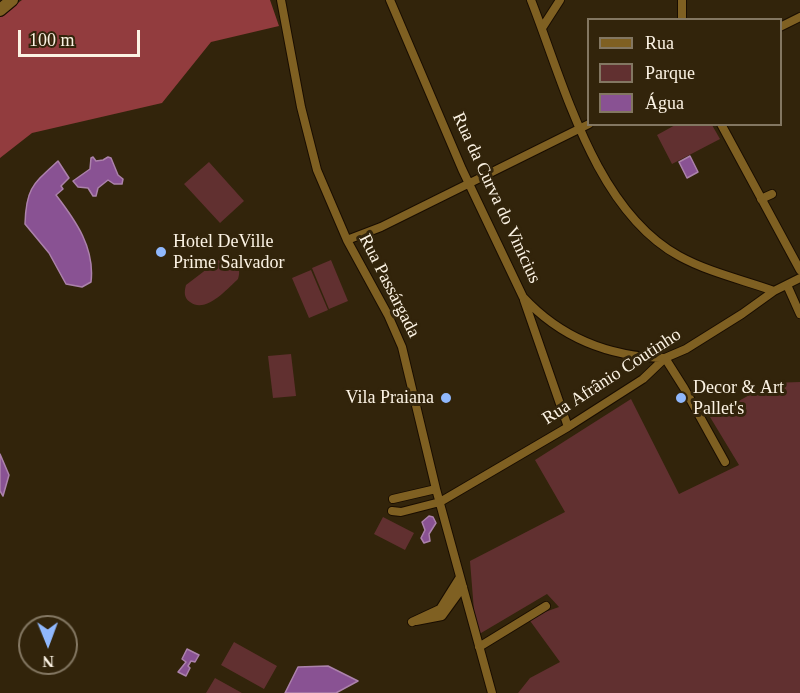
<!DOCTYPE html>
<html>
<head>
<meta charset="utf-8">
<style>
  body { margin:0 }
  #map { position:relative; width:800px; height:693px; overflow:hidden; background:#32240b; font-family:"Times New Roman",serif }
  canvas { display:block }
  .legend { position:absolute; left:587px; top:18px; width:195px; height:108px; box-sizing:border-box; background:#32240b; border:2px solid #837762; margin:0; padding:8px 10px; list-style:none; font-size:18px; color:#fcf3e4 }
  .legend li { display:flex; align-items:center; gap:12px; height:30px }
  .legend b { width:30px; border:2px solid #837762 }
  .north { position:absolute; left:18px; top:615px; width:60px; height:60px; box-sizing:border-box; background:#32240b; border:2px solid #837762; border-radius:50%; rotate:179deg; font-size:16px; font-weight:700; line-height:24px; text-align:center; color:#fcf3e4 }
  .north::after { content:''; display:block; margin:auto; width:21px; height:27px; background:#90b8fd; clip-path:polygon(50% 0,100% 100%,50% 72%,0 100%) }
  .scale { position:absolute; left:18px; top:30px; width:122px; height:27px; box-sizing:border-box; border:3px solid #fcf3e4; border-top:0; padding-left:8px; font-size:18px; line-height:21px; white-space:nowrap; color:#fcf3e4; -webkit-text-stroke:4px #32240b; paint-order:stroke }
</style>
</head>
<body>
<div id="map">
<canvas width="800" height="693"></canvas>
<ul class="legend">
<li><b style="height:8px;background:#7f6022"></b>Rua</li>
<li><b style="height:16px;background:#613030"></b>Parque</li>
<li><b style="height:16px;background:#895293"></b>Água</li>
</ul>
<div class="north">N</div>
<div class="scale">100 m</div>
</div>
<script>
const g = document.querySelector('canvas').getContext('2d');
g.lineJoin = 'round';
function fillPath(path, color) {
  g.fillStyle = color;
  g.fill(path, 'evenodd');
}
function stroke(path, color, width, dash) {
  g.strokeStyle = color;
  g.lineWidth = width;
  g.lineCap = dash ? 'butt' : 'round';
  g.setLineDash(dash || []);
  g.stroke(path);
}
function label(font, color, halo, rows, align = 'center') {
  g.font = font + ' "Times New Roman",serif';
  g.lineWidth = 6;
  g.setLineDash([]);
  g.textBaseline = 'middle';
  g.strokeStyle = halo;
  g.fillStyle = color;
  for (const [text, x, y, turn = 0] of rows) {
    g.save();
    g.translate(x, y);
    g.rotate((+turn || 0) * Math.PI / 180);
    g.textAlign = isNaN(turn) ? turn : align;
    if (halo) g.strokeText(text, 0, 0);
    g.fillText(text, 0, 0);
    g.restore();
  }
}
const green = new Path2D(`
  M677,124L712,125L720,139L672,164L657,135Z
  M209,162L244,201L220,223L184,184Z
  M225,258C236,260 242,268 238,279C227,289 206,314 190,302C184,298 184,292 186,285L220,259Z
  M331,260L348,301L329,309L312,268Z
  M311,270L328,310L309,318L292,278Z
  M291,354L296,396L273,398L268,356Z
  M800,382V693H518L530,678L560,662L528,618L559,607L547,594L476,636L470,561L565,512L535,460L631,399L679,494L739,465L710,417L771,383Z
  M383,517L414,533L405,550L374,534Z
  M234,642L277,666L264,689L221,665Z
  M215,678L242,693H206Z`);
const forest = new Path2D(`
  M22,0H270L279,26L211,42L162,103L32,133L0,158V16Z`);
const water = new Path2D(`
  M690,156L698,172L687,178L679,162Z
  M93,157L96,161L103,160L108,157L111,158L118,175L123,179L122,184H114L108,180L98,188L96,196H93L88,188L78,187L73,181L90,169L91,158Z
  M58,161L69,178L61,186L63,189L56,195C76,221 95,248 91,282L82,287L66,284L49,253L25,224C26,188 33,184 58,161Z
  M0,454L9,475L3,496L0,491Z
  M429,516L433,517L436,523L429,534L430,541L424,543L421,538L425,530L422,522Z
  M187,649L199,655L195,662L191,661L188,666L190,668L186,676L178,672L186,662L182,659Z
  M328,666L358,681L336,693H285L298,667Z`);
const minor = new Path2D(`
  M281,0L301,107L317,170L347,240L388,315L402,347L436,489L492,693
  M390,0L462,169L523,297C561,338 609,357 665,358
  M531,0C564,84 595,210 679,256C708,272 743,280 774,291
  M682,0V20
  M780,27L800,17
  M542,28L560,0
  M721,124L800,270
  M761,199L772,194
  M347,240L381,227L589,124
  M787,285L800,314
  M524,300L568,427
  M665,358L684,388L725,462
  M393,499L436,489
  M392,511L401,512L440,502L568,427L643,379L665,358L686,349L742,314L774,291L800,278
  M416,621L442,616L463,587
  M412,622L440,609L460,577
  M479,647L546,606`);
const secondary = new Path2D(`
  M0,10L12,0`);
const markers = [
  [161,252,6,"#90b8fd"],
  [446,398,6,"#90b8fd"],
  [681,398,6,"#90b8fd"]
];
const streetNames = [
  ["Rua da Curva do Vinícius",496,198,65],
  ["Rua Passárgada",389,286,63],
  ["Rua Afrânio Coutinho",612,377,-33]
];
const poiNames = [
  ["Hotel DeVille",173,242],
  ["Prime Salvador",173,263],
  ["Decor & Art",693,388],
  ["Pallet's",693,409],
  ["Vila Praiana",434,398,"right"]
];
fillPath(green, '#613030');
fillPath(forest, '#923c3e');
fillPath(water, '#895293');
stroke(water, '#ac82ab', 1.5);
stroke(minor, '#190d00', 10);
stroke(secondary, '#190d00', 14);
stroke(minor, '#7f6022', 8);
stroke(secondary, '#7f6022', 12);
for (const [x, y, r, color] of markers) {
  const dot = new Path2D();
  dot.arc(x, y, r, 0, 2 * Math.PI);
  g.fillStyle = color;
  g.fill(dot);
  stroke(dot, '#32240b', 2);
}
label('18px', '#fcf3e4', '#32240b', streetNames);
label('18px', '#fcf3e4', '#32240b', poiNames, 'left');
</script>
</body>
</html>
